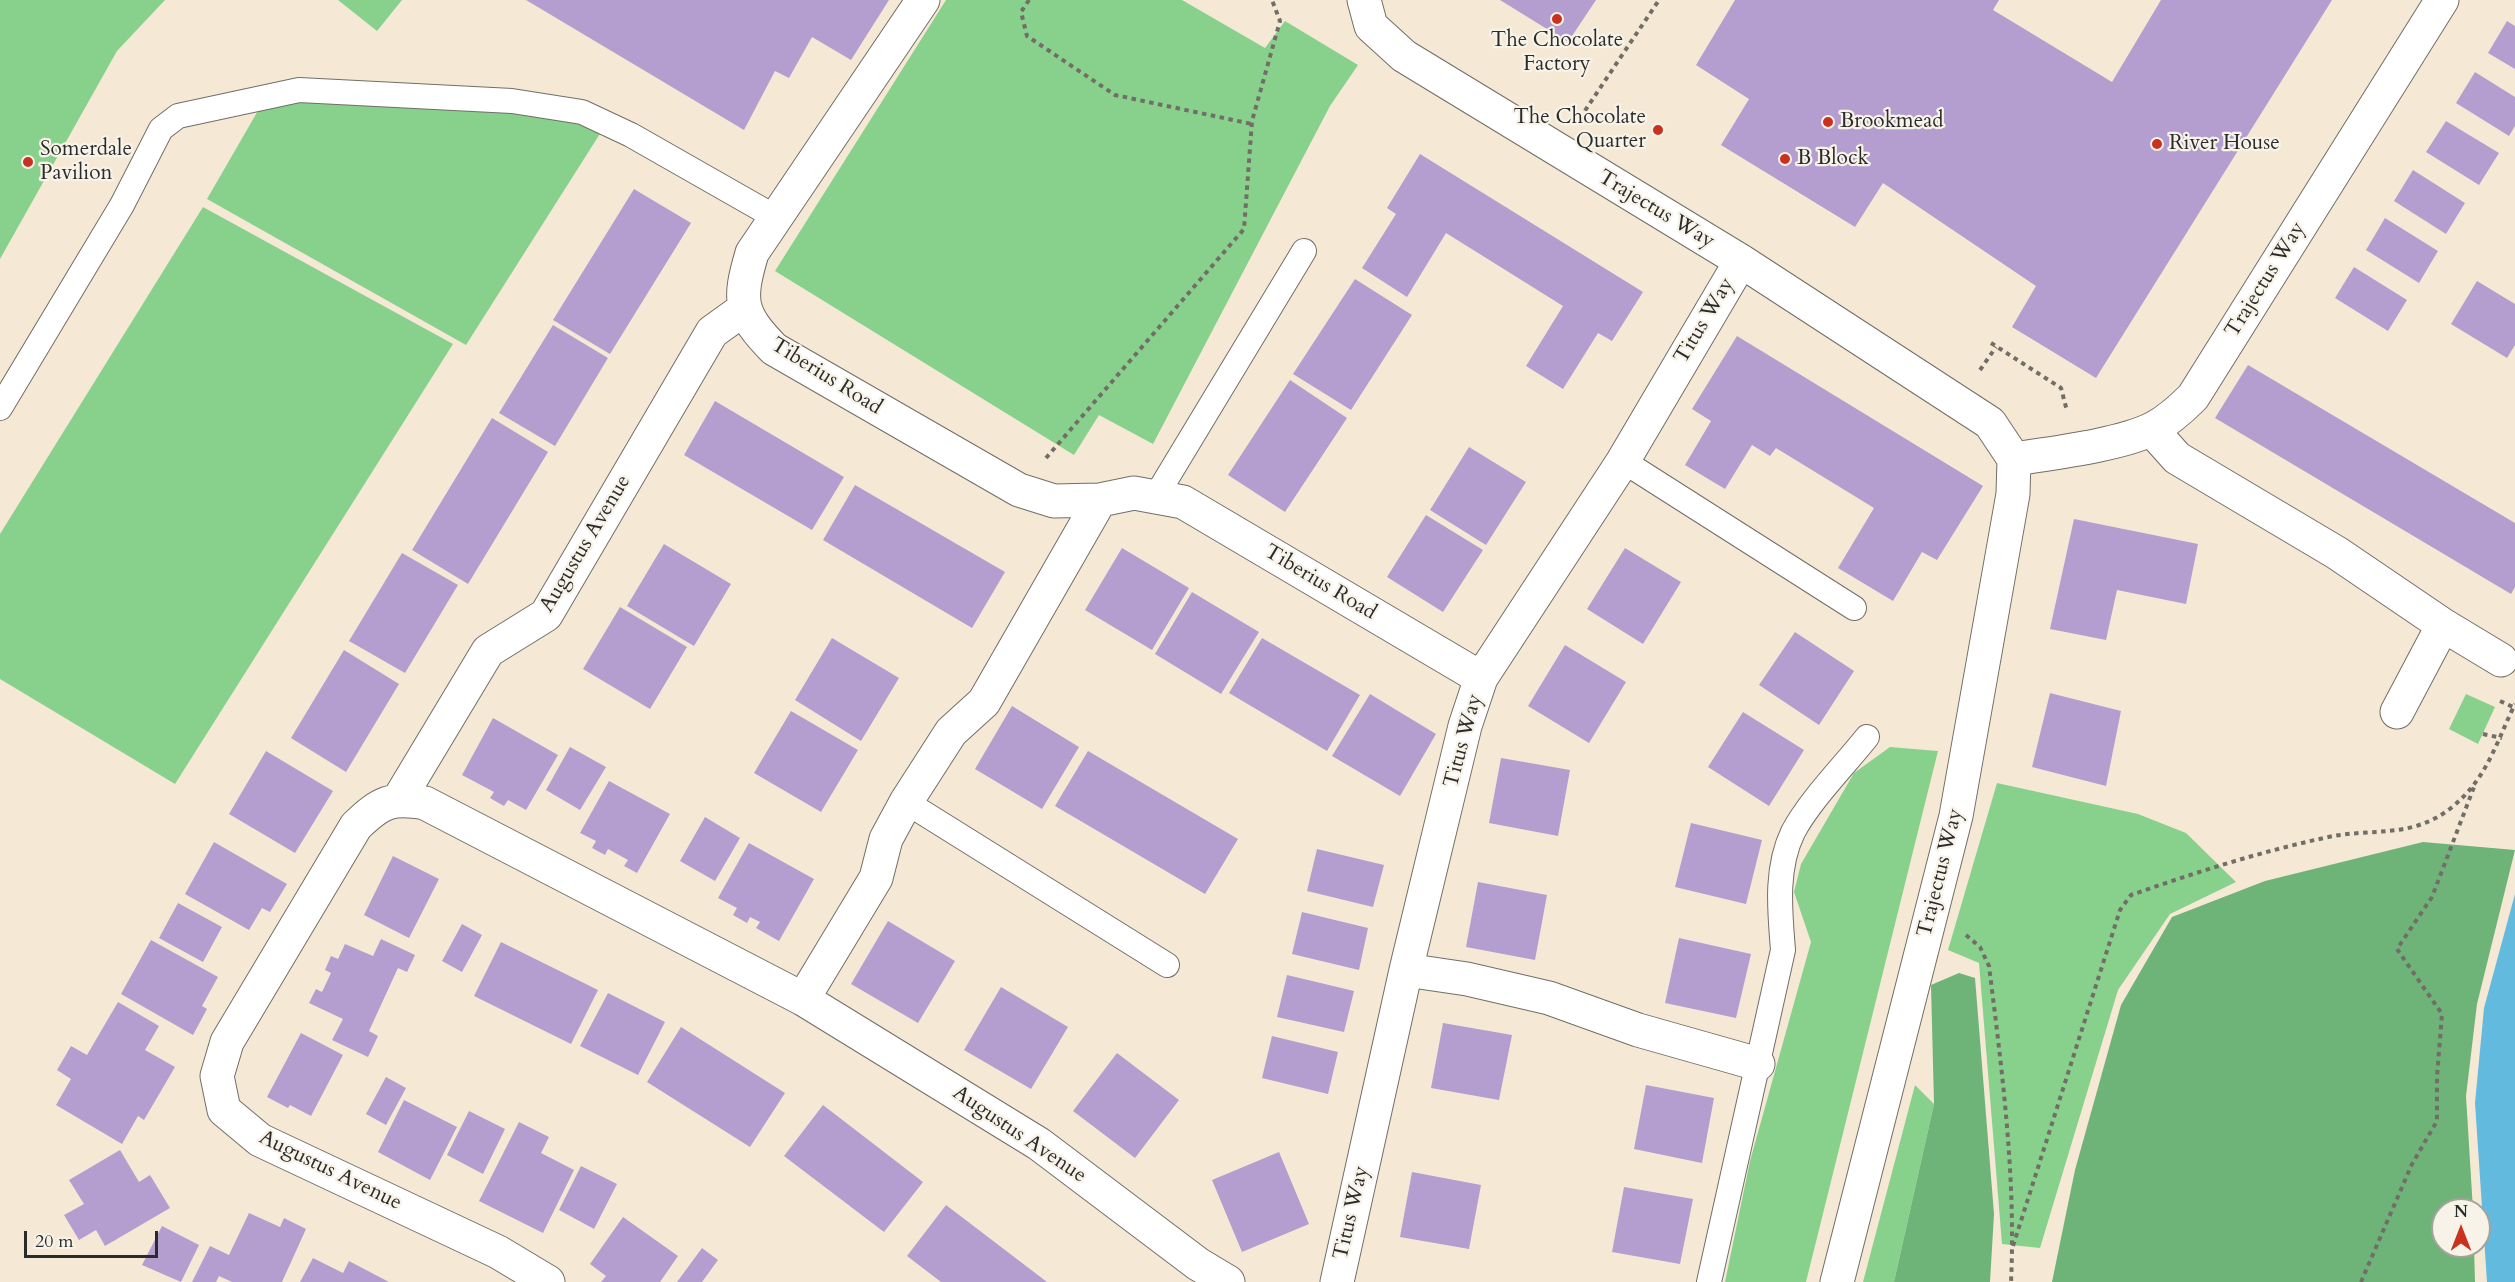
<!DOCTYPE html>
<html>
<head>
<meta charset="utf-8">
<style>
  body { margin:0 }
  #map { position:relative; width:2515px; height:1282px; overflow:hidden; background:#f5e9d6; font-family:Cardo,serif }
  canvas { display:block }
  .north { position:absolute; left:2431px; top:1198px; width:60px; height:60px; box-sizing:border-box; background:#f7f3e8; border:2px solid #a5a39c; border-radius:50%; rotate:0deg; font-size:16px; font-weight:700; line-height:24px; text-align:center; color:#2b2b2b }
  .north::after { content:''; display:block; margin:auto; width:21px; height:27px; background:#c8321e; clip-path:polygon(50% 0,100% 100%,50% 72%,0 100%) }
  .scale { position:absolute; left:24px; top:1231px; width:134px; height:27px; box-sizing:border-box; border:3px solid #2b2b2b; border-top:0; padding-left:8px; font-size:18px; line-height:21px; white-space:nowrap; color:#2b2b2b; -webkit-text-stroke:4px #f7f3e8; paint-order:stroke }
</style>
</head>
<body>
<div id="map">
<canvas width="2515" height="1282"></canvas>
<div class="north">N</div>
<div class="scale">20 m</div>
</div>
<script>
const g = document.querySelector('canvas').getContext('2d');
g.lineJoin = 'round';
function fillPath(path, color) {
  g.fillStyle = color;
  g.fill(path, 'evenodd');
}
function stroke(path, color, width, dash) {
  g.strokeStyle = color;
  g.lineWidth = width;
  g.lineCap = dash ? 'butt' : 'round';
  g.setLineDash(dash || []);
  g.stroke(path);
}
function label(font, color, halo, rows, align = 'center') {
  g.font = font + ' Cardo,serif';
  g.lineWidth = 4.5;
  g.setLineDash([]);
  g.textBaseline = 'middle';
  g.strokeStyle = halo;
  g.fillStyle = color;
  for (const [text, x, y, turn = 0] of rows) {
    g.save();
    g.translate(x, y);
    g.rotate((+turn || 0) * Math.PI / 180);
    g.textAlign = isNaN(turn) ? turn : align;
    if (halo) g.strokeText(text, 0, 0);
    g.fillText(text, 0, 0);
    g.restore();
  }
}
const green = new Path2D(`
  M0,0H165L117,51L0,259Z
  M338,0H402L377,31Z
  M946,0H1182L1265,48L1285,21L1358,65L1330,106L1153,444L1099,415L1074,455L775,271Z
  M274,83L406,91L529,110L603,129L466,345L207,199Z
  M203,207L453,344L175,784L0,679V534Z
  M2466,694L2495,707L2478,744L2449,729Z
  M1890,747L1938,751L1806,1282H1725L1750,1161L1811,942L1794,892L1801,864L1854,773Z
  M1997,783L2138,814L2186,833L2236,882L2170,914L2118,990L2040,1248L2002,1244L1979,963L1948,950Z
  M1915,1085L1934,1104L1894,1282H1863Z`);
const forest = new Path2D(`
  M2423,842L2515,850L2477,1004L2466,1096L2473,1210H2443V1246H2474L2475,1282H2052L2075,1170L2121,1005L2172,917L2265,881Z
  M1959,973L1975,978L1994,1214L1990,1282H1894L1934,1104L1931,985Z`);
const water = new Path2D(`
  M2515,894V1282H2487L2475,1103L2484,1008Z`);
const building = new Path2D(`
  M526,0H889L851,60L812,37L789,78L775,71L744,130Z
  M1500,0H1596L1568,42Z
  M1735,0H1999L1993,10L2112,82L2161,0H2332L2096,378L2012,327L2036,286L1883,183L1855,227L1721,145L1749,99L1696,65Z
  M2507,21L2515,26V69L2488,53Z
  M2475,72L2515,97V126L2509,136L2456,103Z
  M2446,121L2499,153L2479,185L2426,152Z
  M1420,154L1643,292L1612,341L1598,333L1563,389L1526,366L1563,306L1446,233L1407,297L1362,268L1396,214L1387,208Z
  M2413,170L2465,203L2446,234L2394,201Z
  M634,189L691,223L610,354L553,320Z
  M2385,218L2438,251L2419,283L2366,250Z
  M2354,267L2407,300L2388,331L2335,298Z
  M1355,279L1412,315L1351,410L1293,374Z
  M2477,281L2515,304V345L2507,358L2451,324Z
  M553,325L608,358L555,446L499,413Z
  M1737,336L1983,486L1937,560L1922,552L1893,601L1838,568L1874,508L1776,448L1770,456L1752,445L1725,489L1685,465L1711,421L1692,409Z
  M2248,365L2515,523V587L2511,594L2215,418Z
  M1290,380L1347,418L1285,512L1228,475Z
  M715,401L844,477L812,530L684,455Z
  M492,418L548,452L468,584L412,550Z
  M1469,447L1526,482L1486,545L1430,510Z
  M855,485L1005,572L972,628L823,540Z
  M1426,515L1483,550L1443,612L1387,577Z
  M2074,519L2198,544L2186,604L2117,590L2106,640L2050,629Z
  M664,544L731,584L694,646L627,606Z
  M1122,548L1189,588L1152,650L1085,610Z
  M1625,548L1681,582L1643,644L1587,609Z
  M402,553L458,585L405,673L349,641Z
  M1192,592L1259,632L1221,694L1155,654Z
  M620,607L687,647L650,709L583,669Z
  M1795,632L1854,671L1819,725L1759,685Z
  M832,638L899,678L861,741L795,700Z
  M1262,638L1360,695L1327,751L1229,693Z
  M1565,645L1626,682L1589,743L1528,706Z
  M344,650L399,684L346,772L291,738Z
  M2050,693L2121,711L2106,786L2032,767Z
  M1370,694L1436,734L1400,796L1332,756Z
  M1012,706L1079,747L1042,809L975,769Z
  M791,711L858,750L821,812L754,773Z
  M1743,712L1804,750L1769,806L1708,767Z
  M493,718L558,755L526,810L508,800L504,806L490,798L494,792L462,775Z
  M570,747L606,767L580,810L546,790Z
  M266,751L333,791L295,853L229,814Z
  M1088,751L1238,839L1205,894L1055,806Z
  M1501,758L1570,770L1558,836L1489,823Z
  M609,781L670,814L637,873L624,866L628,860L608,849L605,855L592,848L596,841L580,833Z
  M705,817L740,838L715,881L680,861Z
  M1691,823L1762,840L1746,904L1675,887Z
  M214,842L287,884L270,912L262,908L249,930L185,894Z
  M749,843L814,879L779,941L756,928L760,922L750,917L747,923L733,915L737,908L718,898Z
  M1317,849L1384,865L1373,907L1307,891Z
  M393,856L439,879L409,938L364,915Z
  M1478,882L1547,895L1535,960L1466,947Z
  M178,903L222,927L203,962L159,938Z
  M1302,912L1368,928L1359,970L1292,954Z
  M888,921L955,961L918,1023L851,984Z
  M462,924L482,935L462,972L442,961Z
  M1679,938L1751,954L1736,1018L1665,1003Z
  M381,939L415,955L407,972L398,968L369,1031L378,1036L368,1057L332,1040L343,1019L309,1003L316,989L322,992L331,973L325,970L331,956L338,959L345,944L373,956Z
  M151,940L218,977L202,1006L207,1009L193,1035L121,994Z
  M501,942L598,990L571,1044L474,996Z
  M1287,975L1354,991L1344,1032L1277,1017Z
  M1001,987L1068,1027L1031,1089L964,1050Z
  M608,993L665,1022L638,1075L580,1046Z
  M118,1002L159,1026L145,1050L175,1067L144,1120L138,1116L122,1144L56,1105L71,1079L57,1070L71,1046L87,1055Z
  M1443,1023L1512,1035L1499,1100L1431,1088Z
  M681,1027L785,1093L750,1147L647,1082Z
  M301,1033L343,1055L311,1116L290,1105L288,1108L267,1097Z
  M1272,1036L1338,1052L1328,1094L1262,1078Z
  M1117,1053L1179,1100L1135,1158L1073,1111Z
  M386,1077L406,1088L386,1125L366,1114Z
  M1646,1085L1714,1098L1702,1163L1634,1149Z
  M404,1100L457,1127L430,1180L378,1152Z
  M823,1105L923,1182L884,1232L784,1156Z
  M469,1111L505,1129L483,1174L447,1155Z
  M519,1122L549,1137L541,1153L574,1170L543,1233L479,1201Z
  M120,1150L139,1182L150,1175L170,1208L105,1246L96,1230L79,1240L64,1215L84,1204L69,1180Z
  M1279,1152L1309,1224L1242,1252L1212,1180Z
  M581,1166L617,1184L594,1229L559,1210Z
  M1412,1172L1481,1185L1469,1249L1400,1237Z
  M1624,1187L1693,1199L1680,1264L1612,1252Z
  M946,1205L1047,1282H941L907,1256Z
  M249,1213L280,1227L284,1218L306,1229L282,1282H232L219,1276L216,1282H192L210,1246L229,1255Z
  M623,1217L678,1256L660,1282H601L606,1276L590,1264Z
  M162,1226L199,1245L181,1282L142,1265Z
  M702,1248L718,1260L702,1282H677Z
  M313,1258L343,1273L349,1261L389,1282H300Z`);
const path = new Path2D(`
  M1029,0L1021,12L1027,36L1115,95L1252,124
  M1580,118L1659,0
  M1991,343L2061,388L2067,411
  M1980,370L1996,347
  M1046,458L1244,229L1252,121L1280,21L1272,0
  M2500,701L2513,707
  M2483,734L2502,738
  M1966,935L1980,947L1989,966C2002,1070 2016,1177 2011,1282
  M2013,1246L2120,910L2131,895C2194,873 2259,852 2324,838C2370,827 2410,840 2451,808C2487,779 2496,743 2515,704
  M2361,1282L2412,1164L2437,1121V1076L2442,1014L2397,949L2432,897L2474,787`);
const service = new Path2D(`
  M0,408L122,205L161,129L178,116L299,90L512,101L582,112L631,135L775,217
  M1623,461L1854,608
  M1156,496L1304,251
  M906,802L1167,965
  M1709,1282L1783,950C1780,912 1775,869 1793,832C1810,800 1844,766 1867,737`);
const minor = new Path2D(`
  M923,0L752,253C738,301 739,313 774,349L1019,490L1054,501L1100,500L1134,493L1183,502L1481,678
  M1364,0L1371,26L1404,56L1741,261L1990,423L2014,459C2052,453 2121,445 2154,428C2169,420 2181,409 2193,397L2442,0
  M2152,430L2177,458L2337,553L2443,625L2501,660
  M2397,712L2443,625
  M399,799L488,651L546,615L712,332L744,309
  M1406,970L1467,979L1549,998L1638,1030L1758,1064
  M803,999L876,878L886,839L906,802L951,732L984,702L1100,500
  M548,1282L498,1252L260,1140L224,1110L217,1076L227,1042L356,826C381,802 391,797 425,803L803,999L1039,1144L1198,1264L1228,1282
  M1337,1282L1406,970L1465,726L1481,678L1623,461L1741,261
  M1837,1282L1956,816L2013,494L2014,459`);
const markers = [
  [1557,19,6,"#c8321e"],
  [1828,122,6,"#c8321e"],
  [1658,130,6,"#c8321e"],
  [2157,144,6,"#c8321e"],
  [1785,159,6,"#c8321e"],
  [28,162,6,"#c8321e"]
];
const poiNames = [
  ["The Chocolate",1557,41,"center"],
  ["Factory",1557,65,"center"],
  ["The Chocolate",1646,118,"right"],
  ["Quarter",1646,142,"right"],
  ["Brookmead",1840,122],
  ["River House",2169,144],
  ["Somerdale",40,150],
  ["Pavilion",40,174],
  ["B Block",1797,159]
];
const streetNames = [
  ["Trajectus Way",1656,210,31],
  ["Trajectus Way",2266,280,-58],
  ["Titus Way",1705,321,-59],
  ["Tiberius Road",826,377,32],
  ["Augustus Avenue",586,544,-59],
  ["Tiberius Road",1320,583,31],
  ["Titus Way",1464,741,-75],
  ["Trajectus Way",1941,873,-76],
  ["Augustus Avenue",1019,1135,34],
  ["Augustus Avenue",330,1171,26],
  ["Titus Way",1352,1213,-77]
];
fillPath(green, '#88d18c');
fillPath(forest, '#6eb378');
fillPath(water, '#62badf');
fillPath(building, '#b39ecf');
stroke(service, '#726e67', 26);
stroke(minor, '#726e67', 35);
stroke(path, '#726e67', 4, [4.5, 4.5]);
stroke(service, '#fff', 24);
stroke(minor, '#fff', 33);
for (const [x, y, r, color] of markers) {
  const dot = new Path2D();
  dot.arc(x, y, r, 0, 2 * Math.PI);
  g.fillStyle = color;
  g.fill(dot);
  stroke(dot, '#f7f3e8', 2);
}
label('21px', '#2b2b2b', '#f7f3e8', poiNames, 'left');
label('21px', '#2b2b2b', '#f7f3e8', streetNames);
</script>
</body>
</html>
